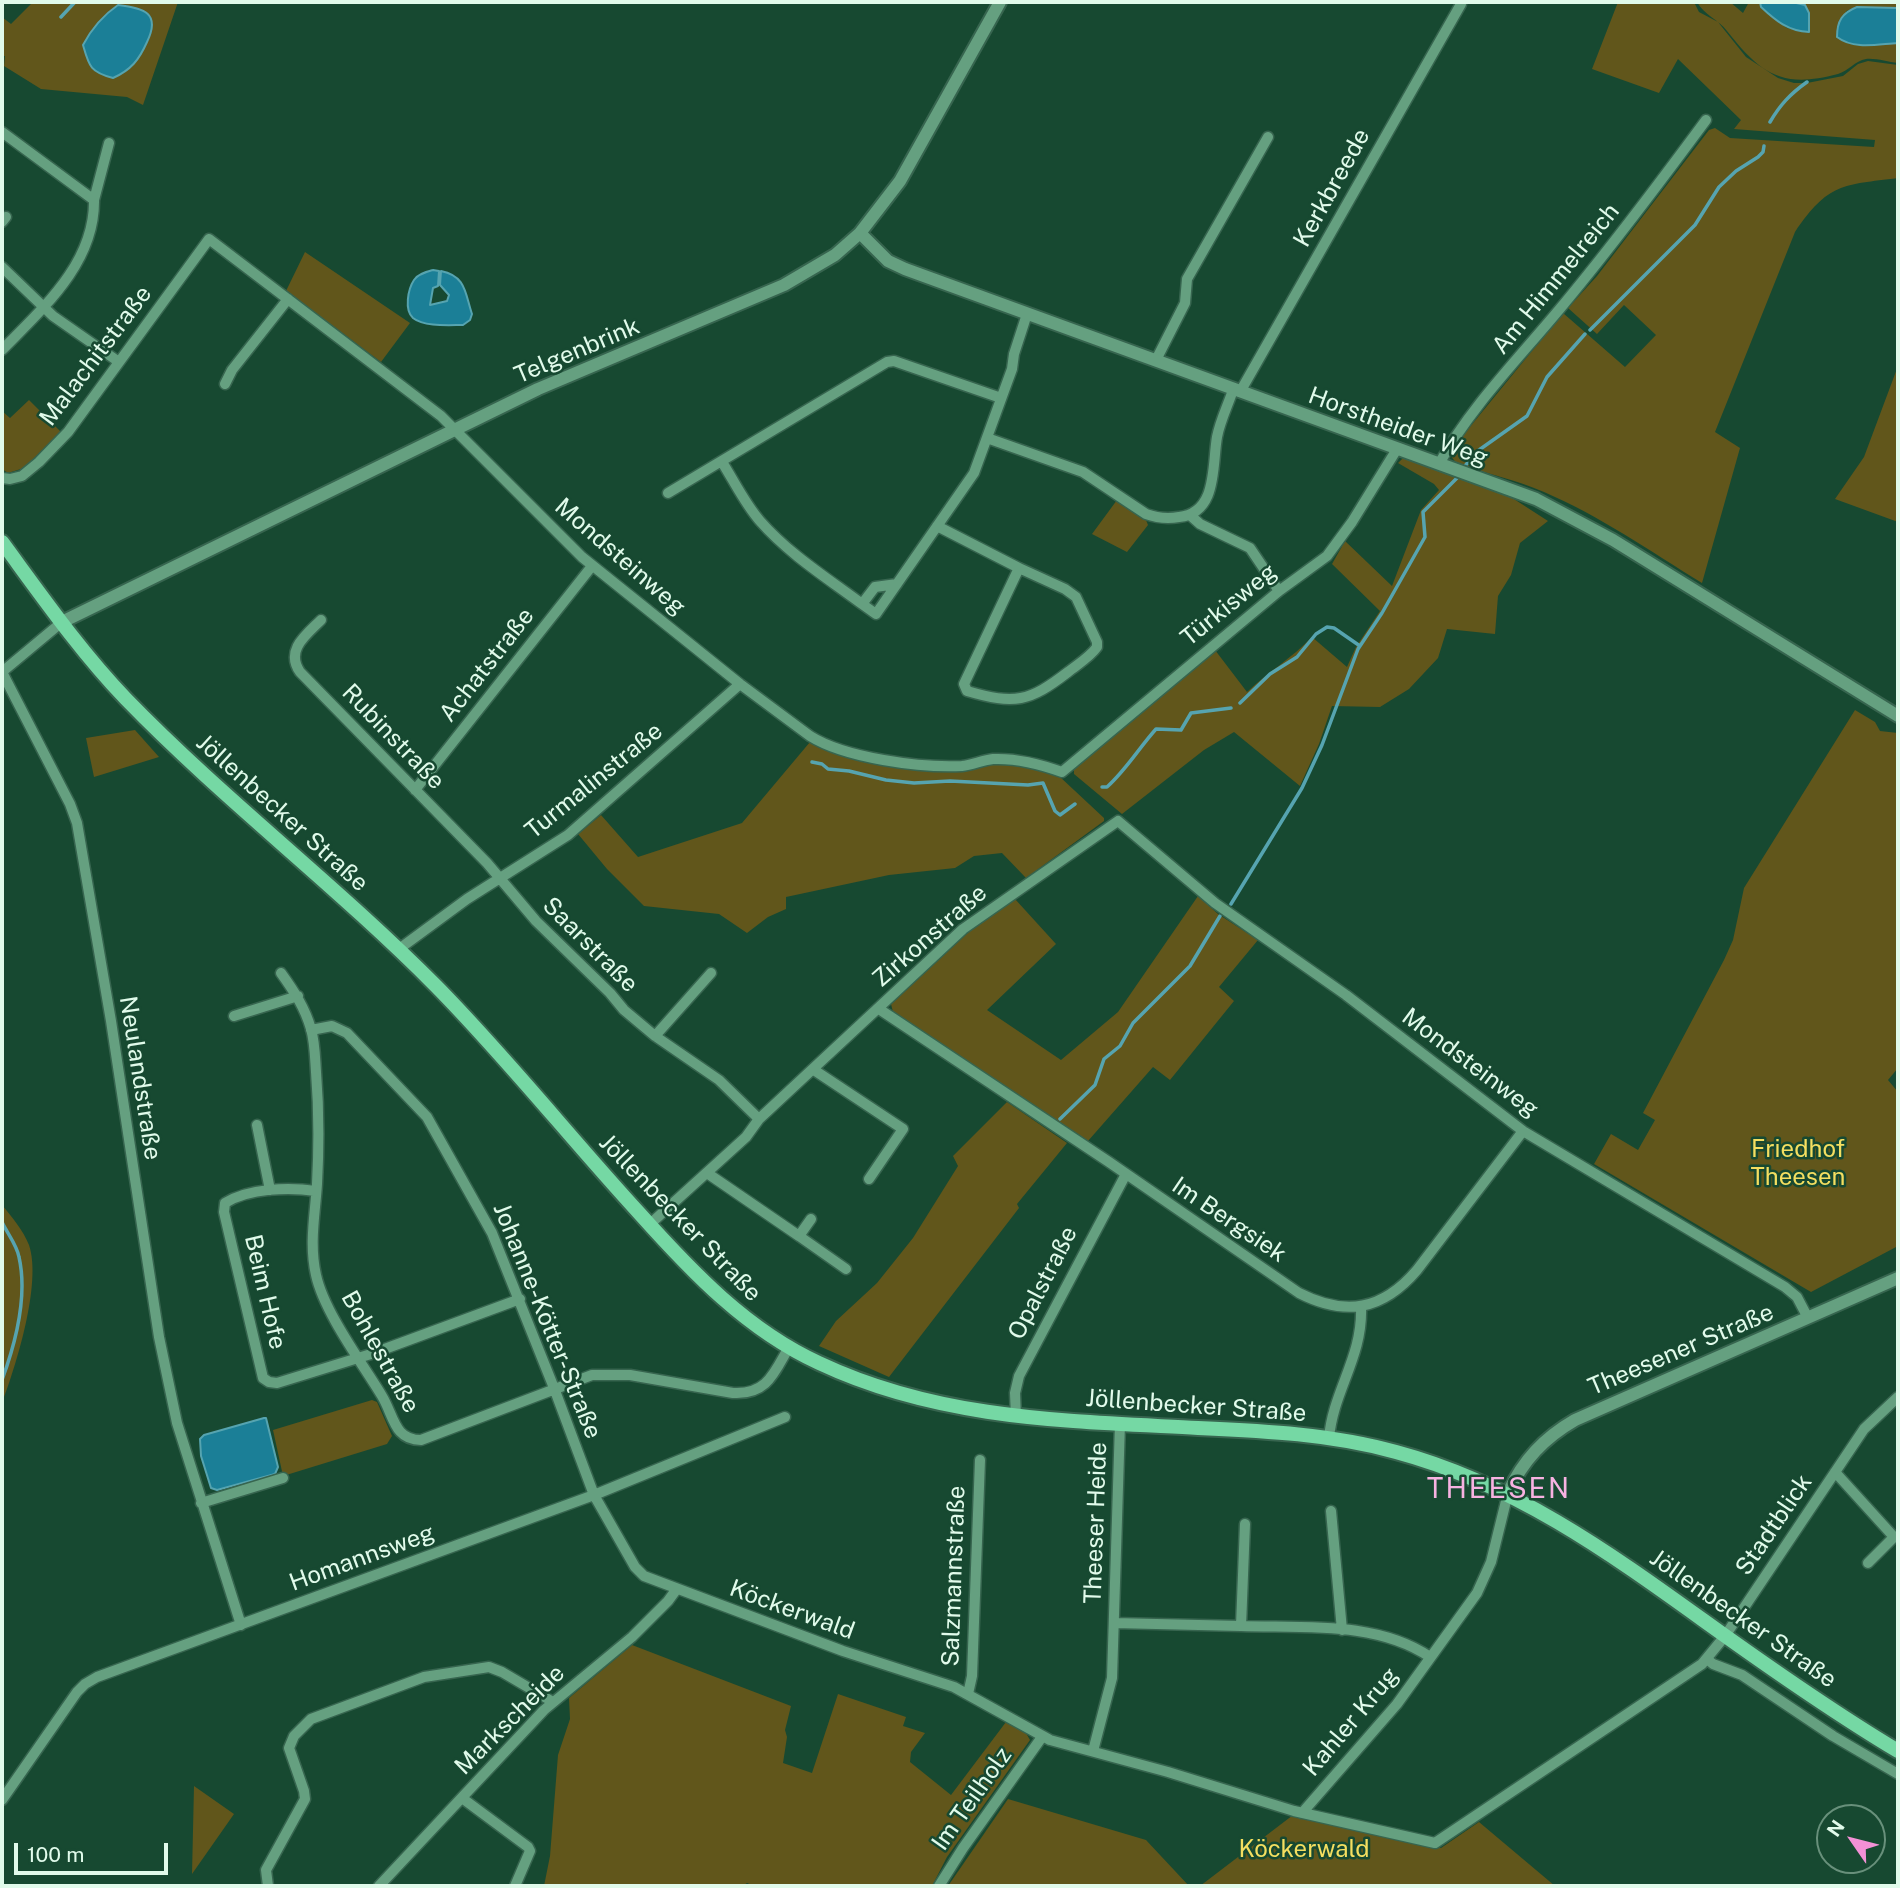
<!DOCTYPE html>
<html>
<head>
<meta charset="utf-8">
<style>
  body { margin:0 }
  #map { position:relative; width:1900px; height:1888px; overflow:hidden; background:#174931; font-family:"Public Sans",sans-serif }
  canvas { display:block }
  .frame { position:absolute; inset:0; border:4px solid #e1fbeb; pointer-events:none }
  .north { position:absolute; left:1816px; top:1804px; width:70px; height:70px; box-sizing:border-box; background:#174931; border:2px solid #68907b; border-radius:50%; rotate:305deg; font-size:19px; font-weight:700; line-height:28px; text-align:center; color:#e1fbeb }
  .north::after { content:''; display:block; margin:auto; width:24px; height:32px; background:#f391d6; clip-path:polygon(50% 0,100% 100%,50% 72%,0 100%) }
  .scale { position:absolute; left:14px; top:1843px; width:154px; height:32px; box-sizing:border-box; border:4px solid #e1fbeb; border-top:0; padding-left:9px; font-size:21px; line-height:24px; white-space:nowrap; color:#e1fbeb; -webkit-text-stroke:5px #174931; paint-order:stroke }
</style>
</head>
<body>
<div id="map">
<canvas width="1900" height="1888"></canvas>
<div class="frame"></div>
<div class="north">N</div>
<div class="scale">100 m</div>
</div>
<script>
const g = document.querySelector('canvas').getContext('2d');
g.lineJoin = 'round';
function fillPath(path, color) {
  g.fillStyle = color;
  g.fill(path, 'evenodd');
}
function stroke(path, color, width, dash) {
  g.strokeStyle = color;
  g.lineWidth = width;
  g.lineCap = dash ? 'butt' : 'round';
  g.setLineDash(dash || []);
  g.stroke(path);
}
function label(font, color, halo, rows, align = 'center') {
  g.font = font + ' "Public Sans",sans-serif';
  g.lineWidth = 5;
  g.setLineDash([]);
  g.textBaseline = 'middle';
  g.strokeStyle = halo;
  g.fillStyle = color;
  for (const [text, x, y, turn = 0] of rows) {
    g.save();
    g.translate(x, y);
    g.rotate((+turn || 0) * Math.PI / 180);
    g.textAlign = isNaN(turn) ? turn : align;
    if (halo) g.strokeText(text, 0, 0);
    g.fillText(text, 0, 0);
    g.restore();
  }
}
const green = new Path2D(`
  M33,2H178L143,105L127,97L41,89L4,66L5,56H2V17L11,24Z
  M1618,2H1694L1699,12L1718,22L1746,57L1778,78L1794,83H1807L1843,76L1858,64L1868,61L1898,65V178C1843,185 1828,183 1795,232L1715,432L1740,448L1702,583C1650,551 1600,516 1544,492C1516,480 1486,473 1457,464L1450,455L1451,450L1563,313L1625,367L1656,335L1624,305L1597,334L1568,308L1597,276L1709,130L1715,128L1730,138L1874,147L1875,140L1734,129L1741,120L1678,59L1659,93L1592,69Z
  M1697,2H1730L1743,13L1749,2H1760L1761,8L1787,28L1809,32L1805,5L1792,2H1898V8H1857L1846,11L1852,45L1898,43V63C1888,62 1876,58 1866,59C1855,61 1848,71 1838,74C1782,89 1761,74 1727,31C1718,19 1704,15 1697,2Z
  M305,252L410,323L381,362L286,291Z
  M1898,366V522L1835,499L1864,457Z
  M29,400L61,432L24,468L8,473L2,469V411L10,418Z
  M1404,457L1458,477L1500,490L1548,521L1520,543L1511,575L1498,596L1495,634L1447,629L1438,658L1409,689L1380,707L1332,706L1319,744L1300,786L1234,732L1204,750L1122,814L1074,774V767L1215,650L1247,692C1268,672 1292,658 1312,637L1347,667L1356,647L1380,611L1332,564L1345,541L1392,586L1421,510L1439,490L1434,484L1398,463Z
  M1117,500L1146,520L1148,525L1127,552L1092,534Z
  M1855,710L1875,722L1880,731L1898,733V1068L1888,1080L1898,1092V1246L1811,1292L1594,1164L1611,1134L1638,1150L1655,1120L1643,1113L1724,960L1733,940L1744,888Z
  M135,730L159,757L94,777L86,738Z
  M810,742L875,763L918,770H963L993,763L1045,769L1059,776L1104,818V821L1026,878L1002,853L974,856L955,868L889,875L786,897V909L768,917L747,933L719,914L644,906L607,869L578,834L601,815L638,857L742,823Z
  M1198,896L1218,914L1258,940L1219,987L1234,1001L1170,1080L1153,1067L1088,1141L893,1012L891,1004L973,928L1015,899L1056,944L987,1010L1061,1060L1118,1012Z
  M1007,1102L1067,1143L1017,1204L1019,1208L889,1377L819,1346L836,1321L877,1283L913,1238L958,1166L953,1156Z
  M2,1205C12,1217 23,1230 29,1245C42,1283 16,1366 2,1403Z
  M372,1400L377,1402L392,1436L387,1444L283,1476L273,1430Z
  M632,1645L791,1706L785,1730L787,1737L783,1763L812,1773L838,1694L906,1717L903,1726L925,1733L911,1752L910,1762L951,1795L1006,1722L1026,1733L1030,1740L947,1857L932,1886H754L747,1883L743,1886H544L550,1856L558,1755L570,1719L569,1698Z
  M194,1786L234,1814L192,1874Z
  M1008,1799L1146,1840L1189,1886H948Z
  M1297,1812L1441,1848L1479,1822L1555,1886H1200Z`);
const water = new Path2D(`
  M1760,2H1792L1805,5L1809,13V32C1788,31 1776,21 1761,7Z
  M118,5C144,8 161,13 147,42C139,60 131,70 113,78C90,72 89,66 83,45C92,28 102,16 118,5Z
  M1857,7L1898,8V43C1878,44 1854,50 1837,37C1837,21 1842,13 1857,7Z
  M433,270L439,271L438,286L433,288L430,305L447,301L449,295L440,285L441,271C466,276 465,293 472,314L470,320L463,325C449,325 424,327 413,318C404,310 408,289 414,280C418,274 426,272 433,270Z
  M264,1418H266L278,1467L275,1474L217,1490L211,1488L201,1456L200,1439L204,1435Z`);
const stream = new Path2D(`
  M61,17L75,2
  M1770,122C1780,105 1790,94 1807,82
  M1590,330L1695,225L1719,187L1736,171L1758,157L1763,152L1764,146
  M1464,467L1479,450L1527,416L1547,377L1585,334
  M1240,703L1270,674L1297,657L1316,634L1327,627L1334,628L1360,646
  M812,762L822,764L828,769L849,771L886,780L914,783L950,781L1028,785L1043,783L1055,811L1060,815L1075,804
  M1102,787H1107C1126,770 1139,748 1156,729L1181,730L1191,713L1231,708
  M1231,904L1302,788L1322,745L1358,649L1382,613L1425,537L1423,512L1458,477
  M1060,1119L1095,1085L1104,1059L1120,1046L1133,1023L1190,966L1220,916
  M2,1222C7,1233 17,1245 19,1257C28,1297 16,1342 2,1380`);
const minor = new Path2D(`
  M2,132L94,200C95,263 43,308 2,350
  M94,200L109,143
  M2,222L6,217
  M2,267L53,316L119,362
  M1156,360L1185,303L1187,279L1268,137
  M225,384L232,370L288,299
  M1240,392L1461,4
  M987,438L1083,472L1146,514C1157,518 1167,519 1179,517C1218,513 1212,465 1217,437C1220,421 1228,405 1233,390
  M722,462C734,481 745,504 760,521C789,554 827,578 862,604
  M1439,464C1469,409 1518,359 1558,311C1610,249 1658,185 1706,120
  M2,478L10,479L22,476L39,462L68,432L209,239L441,416L582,557L740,684L810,736C845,758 920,768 962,766C972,765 983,760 993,759C1016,758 1040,764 1062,772L1279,591L1327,556L1352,522L1397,449
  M668,493L887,362L894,361L1001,398
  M1191,516L1200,524L1250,548L1279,591
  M937,526L1019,568
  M1019,568L1065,589L1076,597L1097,642V647C1090,657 1078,664 1068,672C1029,702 1015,705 967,691L964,684Z
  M897,584L875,587L862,604L876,614L974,473L1012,369L1014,354L1027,314
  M321,620C306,635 285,650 300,672L487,863L536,921L610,993L624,1010L655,1036L719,1080L759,1119
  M2,672L70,804L77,823L111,1021L159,1337L177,1423L241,1625
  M2,672L62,622
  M415,790L592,566
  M399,949L467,899L568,835L740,684
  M281,973C294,991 305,1008 311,1029C315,1043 315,1058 316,1072C319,1109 319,1147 317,1184C315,1215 309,1244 316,1275C324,1312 362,1363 382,1396C394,1416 394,1440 421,1440L592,1375H630L733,1393C767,1395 774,1373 789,1347
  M879,1009L1109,1162L1299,1293C1346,1317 1383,1310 1417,1270L1523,1131
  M234,1016L298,996
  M311,1030L332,1026L347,1033L427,1117L492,1233L554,1388L594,1495L635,1567L644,1576L843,1651L954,1687L1050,1740L1168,1772L1294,1811L1435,1843L1702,1664L1725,1636L1864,1429L1898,1397
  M655,1036L711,973
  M814,1070L903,1129L869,1179
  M257,1125L270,1190
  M707,1173L799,1236
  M316,1191C289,1187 249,1188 225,1203L224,1212L263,1378L269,1382L277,1383L371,1354L520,1299
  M811,1219L799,1236L846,1269
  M649,1225L746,1137L759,1119L963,929L1118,821L1215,903L1346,995L1523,1131L1785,1287L1797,1297L1808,1318
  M1016,1417L1015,1393L1019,1376L1126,1174
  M1329,1438C1333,1391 1363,1357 1361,1307
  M1835,1472L1894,1537L1868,1563
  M201,1503L283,1478
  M1331,1511L1342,1630
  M1114,1623L1241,1626L1245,1524
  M1241,1626C1304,1628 1377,1621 1430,1657
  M1707,1659L1713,1664L1742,1675L1833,1736L1898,1774
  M968,1694L972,1676L980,1460
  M1093,1751L1112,1678L1120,1423
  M462,1798L528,1847L530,1851L515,1886
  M2,1800L77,1692L85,1684L97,1677L594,1495L785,1417
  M1302,1813L1397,1704L1477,1593L1491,1562L1508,1493
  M268,1886L266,1870L305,1799L304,1791L289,1748L294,1736L311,1719L424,1677L489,1667L502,1672L553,1702
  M379,1886L544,1710L632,1637L668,1601L676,1590
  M939,1886L963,1848L1042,1737`);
const tertiary = new Path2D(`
  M860,233L888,261L905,269L1536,499L1613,540L1898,716
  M62,622L538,389L784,285L835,255L860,233L900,181L1000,2
  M1508,1493C1523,1460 1544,1438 1575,1420L1898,1278`);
const secondary = new Path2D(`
  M2,542C41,595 80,651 126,699C224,800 337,886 436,986C508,1059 571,1139 640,1214C692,1272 747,1330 819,1363C940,1420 1068,1421 1198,1428C1265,1431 1332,1434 1396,1452C1512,1483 1607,1551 1703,1620C1767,1666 1831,1711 1898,1751`);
const streetNames = [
  ["Kerkbreede",1332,188,-61],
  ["Am Himmelreich",1556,279,-51],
  ["Telgenbrink",577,351,-23],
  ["Malachitstraße",96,356,-53],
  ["Horstheider Weg",1398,427,20],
  ["Mondsteinweg",620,557,41],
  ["Türkisweg",1229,605,-39],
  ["Achatstraße",487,665,-52],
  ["Rubinstraße",393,737,46],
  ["Turmalinstraße",594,781,-39],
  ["Jöllenbecker Straße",282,813,42],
  ["Zirkonstraße",930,936,-41],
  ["Saarstraße",590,945,45],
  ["Mondsteinweg",1470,1063,37],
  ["Neulandstraße",140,1078,81],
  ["Jöllenbecker Straße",680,1218,46],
  ["Im Bergsiek",1229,1220,34],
  ["Opalstraße",1043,1283,-63],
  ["Beim Hofe",265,1292,77],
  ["Johanne-Kötter-Straße",547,1321,68],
  ["Theesener Straße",1681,1350,-23],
  ["Bohlestraße",380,1352,61],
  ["Jöllenbecker Straße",1196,1406,4],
  ["Theeser Heide",1096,1523,-88],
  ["Stadtblick",1774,1525,-56],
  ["Homannsweg",362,1558,-20],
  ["Salzmannstraße",954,1576,-88],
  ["Köckerwald",792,1610,20],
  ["Jöllenbecker Straße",1743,1619,35],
  ["Markscheide",510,1720,-45],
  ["Kahler Krug",1351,1722,-50],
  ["Im Teilholz",972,1799,-55]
];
const parkNames = [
  ["Friedhof",1798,1150],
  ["Theesen",1798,1178],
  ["Köckerwald",1304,1850]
];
const quarterNames = [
  ["THEESEN",1499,1489]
];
fillPath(green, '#61561b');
fillPath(water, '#1b7f97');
stroke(water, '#56a4b0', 2);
stroke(stream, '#56a4b0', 3.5);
stroke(minor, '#37654f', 13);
stroke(tertiary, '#37654f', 16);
stroke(secondary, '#37654f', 18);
stroke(minor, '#65a080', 10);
stroke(tertiary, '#65a080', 12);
stroke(secondary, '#75d8a4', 14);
label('24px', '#e1fbeb', '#174931', streetNames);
label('24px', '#f4de60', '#174931', parkNames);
g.letterSpacing = '2px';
label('28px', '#f7b2e1', '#174931', quarterNames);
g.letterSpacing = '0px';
</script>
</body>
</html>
